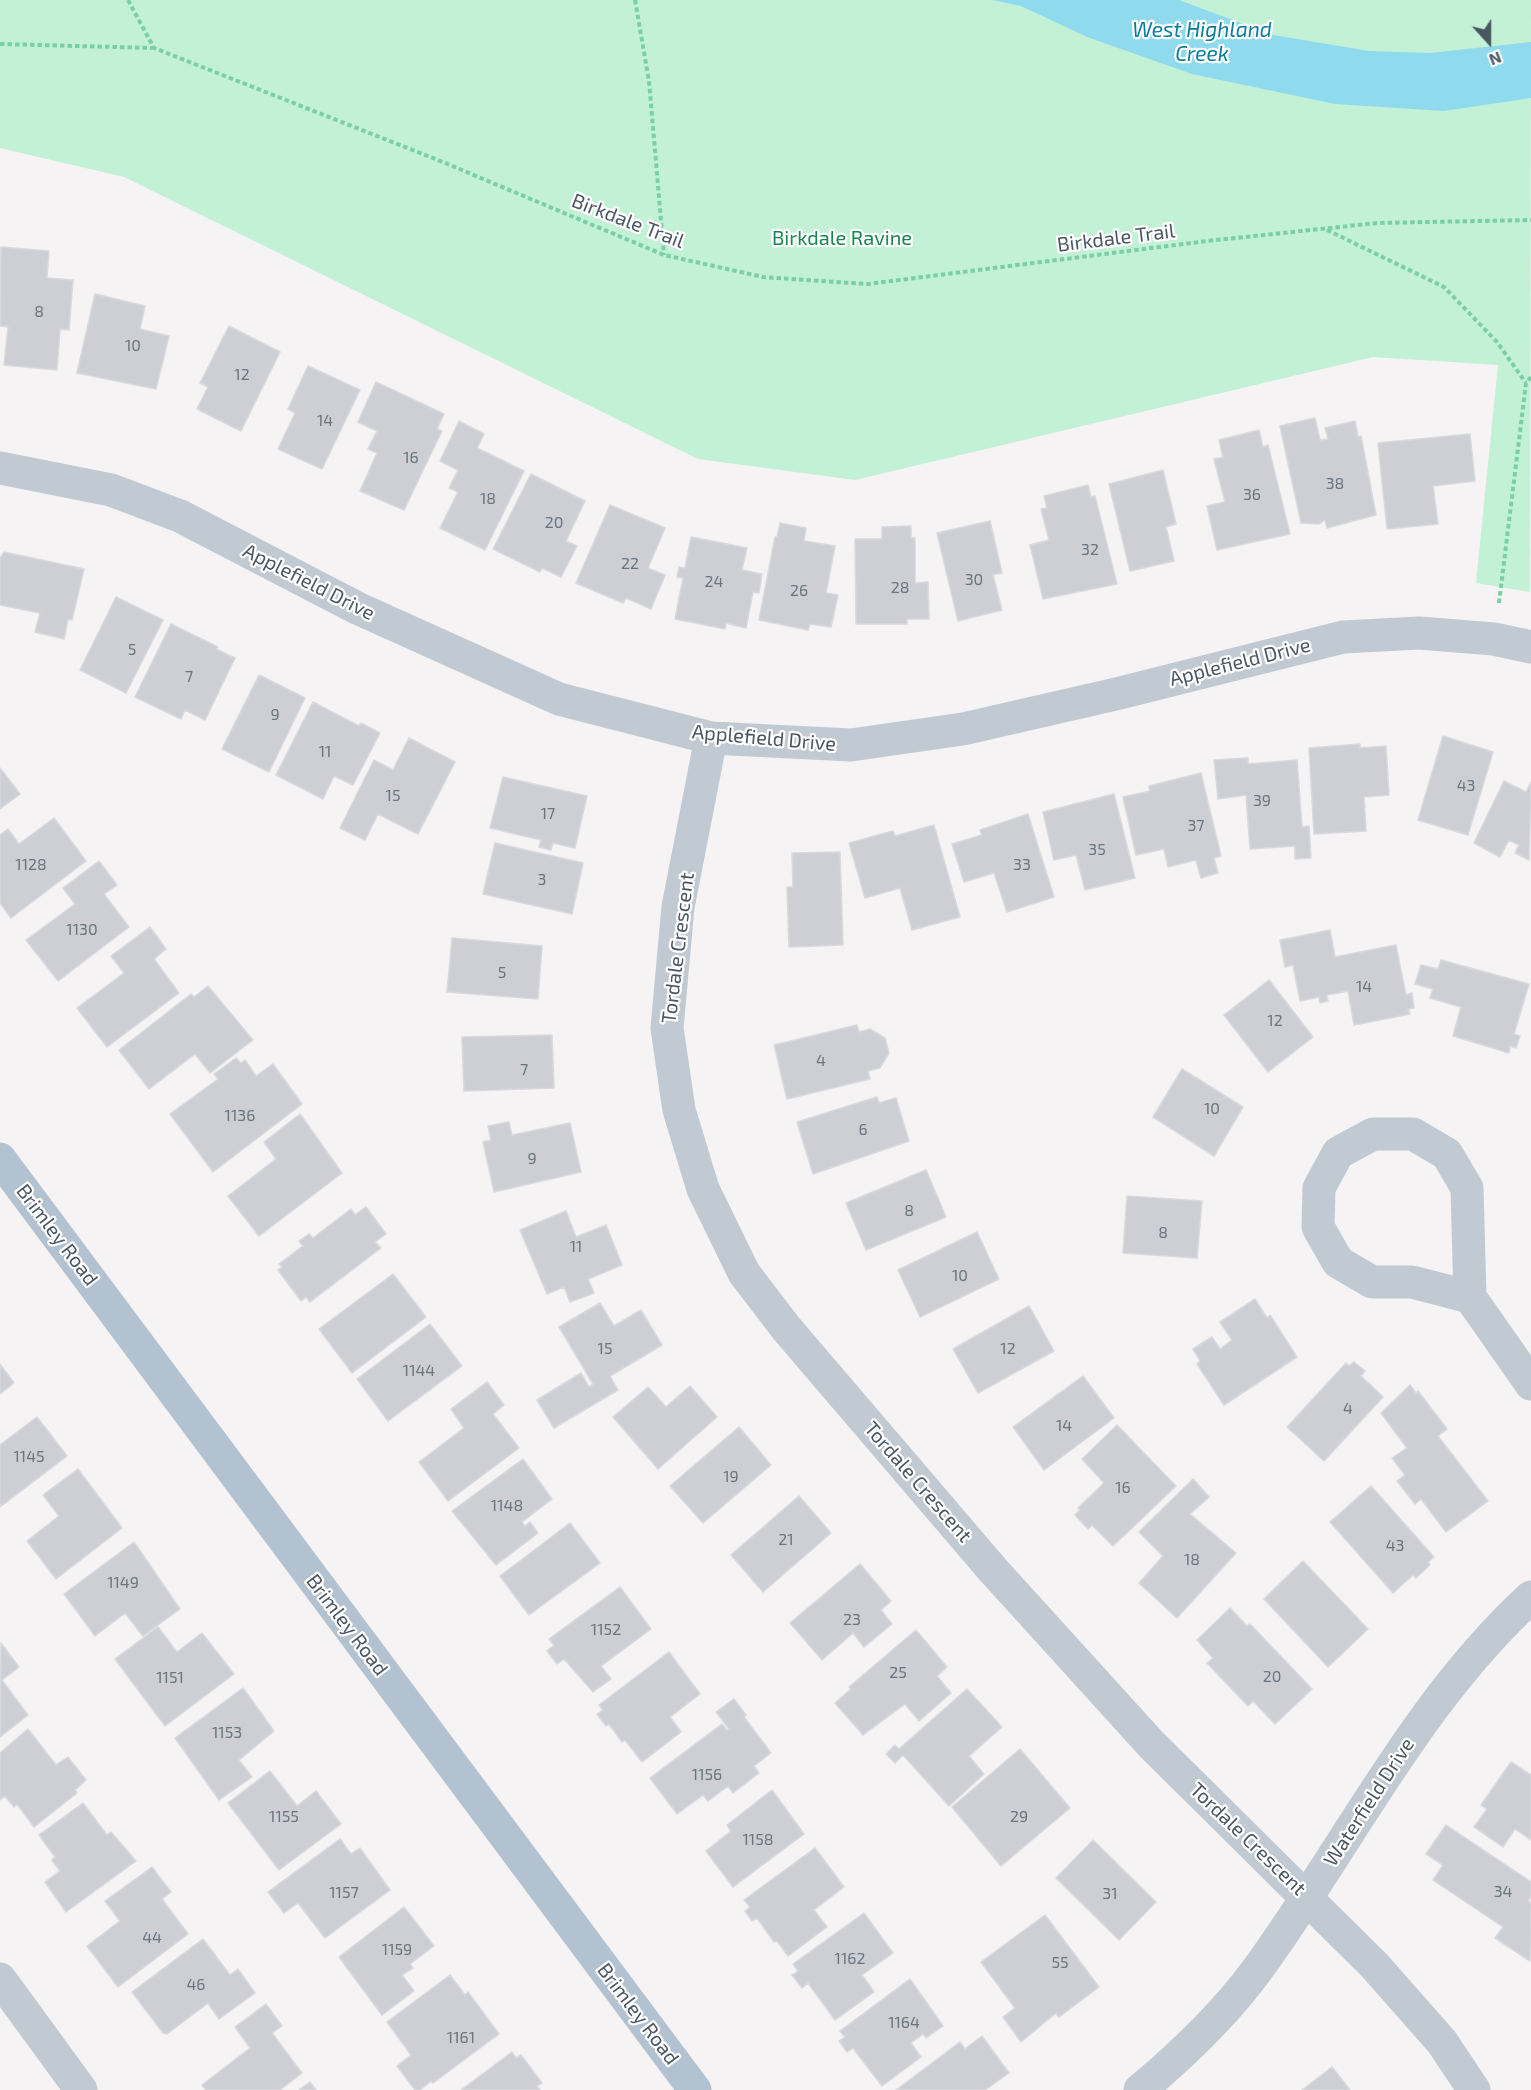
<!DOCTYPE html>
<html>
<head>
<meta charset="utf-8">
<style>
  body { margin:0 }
  #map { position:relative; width:1531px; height:2090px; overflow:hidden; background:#f5f3f3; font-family:"Exo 2",sans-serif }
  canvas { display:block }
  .north { position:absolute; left:1459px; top:12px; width:60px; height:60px; -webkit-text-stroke:4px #fff; paint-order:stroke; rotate:159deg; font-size:16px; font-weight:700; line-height:24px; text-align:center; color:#4a5661 }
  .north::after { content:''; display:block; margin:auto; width:21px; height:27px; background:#4a5661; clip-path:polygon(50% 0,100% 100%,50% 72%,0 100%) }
</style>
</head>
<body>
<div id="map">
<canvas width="1531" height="2090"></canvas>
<div class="north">N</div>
</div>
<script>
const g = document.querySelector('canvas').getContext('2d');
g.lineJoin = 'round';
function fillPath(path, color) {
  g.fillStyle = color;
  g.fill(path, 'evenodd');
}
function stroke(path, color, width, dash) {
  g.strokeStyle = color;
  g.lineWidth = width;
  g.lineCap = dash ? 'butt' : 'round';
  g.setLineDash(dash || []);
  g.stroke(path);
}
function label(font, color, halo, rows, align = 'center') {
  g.font = font + ' "Exo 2",sans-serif';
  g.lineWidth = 4.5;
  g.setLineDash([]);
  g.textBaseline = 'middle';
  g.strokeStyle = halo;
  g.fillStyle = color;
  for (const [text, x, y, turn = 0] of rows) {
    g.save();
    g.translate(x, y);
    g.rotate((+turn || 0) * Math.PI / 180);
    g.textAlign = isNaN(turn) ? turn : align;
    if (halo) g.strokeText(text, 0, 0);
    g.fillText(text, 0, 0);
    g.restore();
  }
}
const green = new Path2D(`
  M0,0H1531L1530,592L1476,583L1498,365L1373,357L855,480L698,459L124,177L0,148Z`);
const water = new Path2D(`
  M992,0H1179L1273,35L1369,51L1430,53L1531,42V98L1444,111L1335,104L1192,74L1087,37L1021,6Z`);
const building = new Path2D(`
  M1,247L49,251L47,278L73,280L69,330L60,329L57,370L4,365L8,327L0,326Z
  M95,294L145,306L140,329L169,336L156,389L77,373Z
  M229,326L280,352L241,431L197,409L208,387L200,383Z
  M308,366L360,390L322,469L278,449L295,413L288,409Z
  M376,382L444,414L437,429L442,431L404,510L360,491L377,453L368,449L377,431L358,422Z
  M1315,418L1320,440L1328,439L1325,428L1355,421L1358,437L1361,436L1376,515L1327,528L1325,520L1319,524L1301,523L1280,426Z
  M459,421L484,434L477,448L524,471L485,550L440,528L458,492L449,488L458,470L440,461Z
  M1259,430L1263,447L1268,445L1290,534L1217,550L1207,506L1225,502L1214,459L1223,457L1219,440Z
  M1470,434L1475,481L1433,486L1438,524L1387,529L1378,443Z
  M1163,470L1176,524L1166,527L1174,561L1130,571L1109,484Z
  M531,474L585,501L566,541L577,546L561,577L542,568L540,572L493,549Z
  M1088,485L1091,497L1095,496L1117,584L1043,599L1030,545L1049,540L1041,509L1047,508L1044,496Z
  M610,505L665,528L648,568L665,575L651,609L626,598L623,603L576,583Z
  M990,521L1002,573L993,575L1002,610L958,621L937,533Z
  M780,523L806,528L804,541L835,546L826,593L838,595L831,627L810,624L808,630L759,620L775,537H777Z
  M911,526V538H915V583L928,582L929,619H907V624H856L855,539H882V527Z
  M691,537L747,548L742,570L762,574L759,593L753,592L746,628L726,623L725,629L675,619L683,578L677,577L679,567L685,568Z
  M4,552L84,569L72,620L68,619L64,639L35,632L40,613L0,605V558Z
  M116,597L163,620L126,693L80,670Z
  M171,624L218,647L216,649L235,658L205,720L185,710L181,719L135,697Z
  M259,675L305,698L269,772L222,749Z
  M313,702L359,726L361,723L380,733L353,785L334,776L323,799L276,775Z
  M1443,736L1493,752L1468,835L1418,820Z
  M409,738L455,762L418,834L378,814L365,840L340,828L374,760L393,770Z
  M1360,744V748L1386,746L1389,795L1364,797L1366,831L1314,834L1309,748Z
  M1248,758V764L1297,760L1302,827L1309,826L1311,858L1295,859V846L1250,849L1246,795L1218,799L1214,760Z
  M0,768L20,794L0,809Z
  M1201,773L1221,856L1214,858L1218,873L1201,878L1196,860L1168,867L1164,849L1136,855L1123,797L1150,791L1149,786Z
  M503,777L587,796L575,848L553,843L551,850L539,847L541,840L490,828Z
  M1504,781L1526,792L1531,782L1529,860L1515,853L1519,845L1509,840L1500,857L1474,843Z
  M1114,794L1135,878L1085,890L1076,855L1054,860L1043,812Z
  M1028,814L1054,897L1007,912L994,873L964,882L952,844L982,835L980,830Z
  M54,818L86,861L11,918L0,903V835L8,829L19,844Z
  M934,825L960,917L912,930L900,888L865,898L849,843L893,831L895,836Z
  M495,843L583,863L572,914L483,894Z
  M840,852L843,945L789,947L787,887H793L792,853Z
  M99,861L117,885L104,894L129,927L58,981L26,940L75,904L63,888Z
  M150,927L166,949L154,959L179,993L107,1047L77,1008L124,973L111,956Z
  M1330,930L1335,957L1396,945L1406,995L1412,993L1414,1008L1408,1009L1410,1014L1354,1025L1348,991L1327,995L1328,1001L1320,1003L1319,997L1300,1001L1293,965L1285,967L1280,940Z
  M452,938L542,946L538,999L447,992Z
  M1441,960L1529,984L1514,1034L1520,1036L1516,1048L1510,1046L1509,1053L1453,1036L1461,1007L1430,998L1433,989L1415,984L1421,965L1438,969Z
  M1269,980L1313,1037L1268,1072L1224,1015Z
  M208,986L253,1040L210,1073L195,1054L149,1089L119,1050L191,994L194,997Z
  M857,1025L859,1032L870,1029L885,1038L889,1053L880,1068L868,1071L870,1079L787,1099L774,1045Z
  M552,1035L554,1088L464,1091L462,1037Z
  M236,1058L241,1063L245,1060L256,1076L273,1064L302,1104L213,1172L170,1114L218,1079L214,1074Z
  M1182,1069L1243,1107L1214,1156L1153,1117Z
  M877,1097L879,1103L896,1098L909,1141L813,1174L797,1122Z
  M300,1114L342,1173L259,1236L228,1196L276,1159L264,1142Z
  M509,1122L512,1135L570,1123L581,1172L494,1192L483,1142L491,1140L488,1126Z
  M926,1170L946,1217L866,1250L846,1203Z
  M1127,1196L1202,1201L1197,1258L1123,1253Z
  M366,1207L386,1234L375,1242L381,1248L310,1302L306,1297L301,1301L278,1270L282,1267L279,1264L303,1246L299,1241L309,1234L313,1238L351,1209L355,1215Z
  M566,1211L576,1237L606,1225L622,1265L588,1279L594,1293L570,1302L564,1287L547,1294L520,1230Z
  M977,1232L999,1279L920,1317L898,1270Z
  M393,1274L426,1317L352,1373L319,1329Z
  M1255,1299L1267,1318L1270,1315L1297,1357L1224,1405L1197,1364L1200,1361L1193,1349L1212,1337L1220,1349L1232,1340L1220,1322Z
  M600,1303L614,1326L641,1310L662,1345L610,1376L618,1390L554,1428L537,1400L581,1373L589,1387L593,1384L559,1327Z
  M1029,1306L1054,1351L978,1393L953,1349Z
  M430,1324L462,1366L388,1421L357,1379Z
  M1354,1362L1365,1371L1361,1376L1383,1397L1324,1461L1287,1427L1346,1363L1349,1366Z
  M0,1364L14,1383L0,1394Z
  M1083,1376L1114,1418L1044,1470L1013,1427Z
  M487,1382L504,1405L493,1414L519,1448L448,1501L419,1462L464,1428L451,1409Z
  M1410,1385L1416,1393L1418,1391L1447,1429L1438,1436L1488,1501L1446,1532L1421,1499L1415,1504L1397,1481L1405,1475L1392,1458L1407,1448L1381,1413Z
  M690,1386L717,1417L658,1469L613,1417L648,1387L666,1407Z
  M37,1417L67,1456L0,1507V1445Z
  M1117,1425L1176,1486L1113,1546L1092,1525L1088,1529L1075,1515L1080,1510L1078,1508L1104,1483L1082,1459Z
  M739,1427L771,1465L703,1523L670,1486Z
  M523,1459L552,1499L522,1522L525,1526L530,1522L538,1533L496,1565L452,1511Z
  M78,1469L122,1528L56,1579L27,1541L59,1516L43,1495Z
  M1193,1479L1209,1497L1190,1514L1236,1553L1177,1618L1139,1583L1163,1556L1139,1532Z
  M1371,1486L1434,1557L1428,1562L1430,1565L1416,1578L1413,1575L1393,1593L1330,1522Z
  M799,1496L831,1533L763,1592L731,1555Z
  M570,1523L600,1563L529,1615L500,1576Z
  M134,1542L180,1609L143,1636L125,1613L95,1636L64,1594Z
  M1303,1561L1368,1629L1328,1667L1264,1599Z
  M860,1564L891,1601L881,1610L892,1624L864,1647L853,1633L822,1660L790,1623Z
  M620,1587L651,1629L601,1666L611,1679L593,1692L564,1659L557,1664L547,1651L554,1645L549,1639Z
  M1230,1608L1247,1626L1250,1624L1312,1689L1275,1724L1253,1701L1248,1706L1207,1663L1213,1658L1197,1640Z
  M158,1627L177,1652L202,1633L234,1674L165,1726L115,1659Z
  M916,1630L947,1667L937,1676L951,1693L919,1721L905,1704L863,1735L835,1703L851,1689L849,1687Z
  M1,1643L19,1667L2,1680L28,1715L0,1737Z
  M669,1652L700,1694L670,1717L681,1732L642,1762L625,1740L622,1742L609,1724L606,1726L597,1714L603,1710L599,1705Z
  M243,1688L274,1731L239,1760L252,1777L219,1800L175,1738Z
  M967,1689L1002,1727L969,1756L984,1774L949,1806L903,1755L895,1763L886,1754L895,1745L899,1749Z
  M734,1699L746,1715L744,1717L771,1753L754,1766L759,1773L733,1793L728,1786L708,1801L703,1795L677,1814L650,1778L722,1724L727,1730L729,1729L716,1712Z
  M28,1729L56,1765L68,1757L86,1780L75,1790L77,1793L34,1827L17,1804L14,1807L5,1796L0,1800V1753Z
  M1020,1749L1070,1808L1001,1866L952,1807Z
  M1511,1762L1531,1775V1840L1515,1829L1503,1847L1474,1827L1487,1809L1481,1805Z
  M270,1771L297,1806L316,1791L341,1824L279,1870L228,1803Z
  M772,1790L804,1834L733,1887L706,1851L731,1831L727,1825Z
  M83,1803L107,1835L111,1832L136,1861L66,1912L45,1882L60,1871L52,1860L55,1857L39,1835Z
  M1446,1825L1531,1882V1896L1528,1901L1531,1903L1530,1961L1495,1938L1503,1927L1433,1880L1443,1865L1426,1854Z
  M340,1839L351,1854L360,1848L390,1890L325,1938L298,1903L284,1913L268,1892Z
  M1093,1840L1156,1902L1119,1940L1056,1878Z
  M815,1848L844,1887L814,1910L827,1927L788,1956L777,1941L774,1942L757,1918L752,1921L745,1911L750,1907L744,1900Z
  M152,1867L171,1892L162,1899L188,1934L118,1987L87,1946L120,1921L105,1901Z
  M404,1907L434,1946L410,1964L413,1968L402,1975L414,1991L382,2015L339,1957Z
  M864,1913L893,1953L862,1975L874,1992L835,2020L808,1983L802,1988L792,1975L798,1971L793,1964Z
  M1045,1915L1099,1987L1059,2017L1056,2013L1021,2042L1003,2017L1015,2008L981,1962Z
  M203,1939L230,1975L238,1969L255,1993L219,2019L208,2003L167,2034L163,2033L132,1992Z
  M450,1975L465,1995L468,1992L499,2034L433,2083L431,2081L420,2090H415L397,2066L411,2055L387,2022Z
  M910,1979L943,2026L926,2038L923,2034L911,2043L921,2057L882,2086L853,2048L847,2052L839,2041L845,2037L840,2031Z
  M266,2004L282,2026L272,2033L302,2073L280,2090H206L202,2085L250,2048L235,2027Z
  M982,2036L1009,2073L985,2090H896L960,2042L965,2049Z
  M512,2052L516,2058L521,2055L542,2083L537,2086L540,2090H461Z
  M1332,2067L1350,2090H1302Z
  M310,2082L316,2090H299Z`);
const path = new Path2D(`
  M128,0L154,48L438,160L664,255L763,277L868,284L1207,241L1377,223L1531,220
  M635,0L649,81L664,255
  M0,44L153,48
  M1327,230L1444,287L1497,342L1526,383
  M1499,603L1526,383L1531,377`);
const minor = new Path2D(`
  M0,468L111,490L180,516L357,608L559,699L711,738L851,745L963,729L1116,694L1343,637L1419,633L1494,639L1531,647
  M711,738L678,907L667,1028L679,1110L703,1189L744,1273L786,1328L993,1570L1151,1744L1375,1966L1442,2042L1474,2090
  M1470,1297L1412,1282H1372L1338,1262L1318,1227L1319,1188L1338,1153L1373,1134H1413L1447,1154L1467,1188L1470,1297L1531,1384
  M0,1979L81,2090
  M1140,2090C1183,2054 1224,2015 1257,1970C1349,1844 1415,1704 1531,1597`);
const major = new Path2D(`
  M0,1159L695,2090`);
const numberNames = [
  ["8",39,312],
  ["10",133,346],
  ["12",242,375],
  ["14",325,421],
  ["16",411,458],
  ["38",1335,484],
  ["36",1252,495],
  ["18",488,499],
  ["20",554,523],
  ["32",1090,550],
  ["22",630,564],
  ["30",974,580],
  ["24",714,582],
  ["28",900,588],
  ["26",799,591],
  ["5",132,650],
  ["7",189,677],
  ["9",275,715],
  ["11",325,752],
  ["43",1466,786],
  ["15",393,796],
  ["39",1262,801],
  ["17",548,814],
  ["37",1196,826],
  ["35",1097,850],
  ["1128",31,865],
  ["33",1022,865],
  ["3",542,880],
  ["1130",82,930],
  ["5",502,973],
  ["14",1364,987],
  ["12",1275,1021],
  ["4",821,1061],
  ["7",524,1070],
  ["10",1212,1109],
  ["1136",240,1116],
  ["6",863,1130],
  ["9",532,1159],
  ["8",909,1211],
  ["8",1163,1233],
  ["11",576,1247],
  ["10",960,1276],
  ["15",605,1349],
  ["12",1008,1349],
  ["1144",419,1371],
  ["4",1348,1409],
  ["14",1064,1426],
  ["1145",29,1457],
  ["19",731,1477],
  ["16",1123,1488],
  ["1148",507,1506],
  ["21",786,1540],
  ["43",1395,1546],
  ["18",1192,1560],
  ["1149",123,1583],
  ["23",852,1620],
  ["1152",606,1630],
  ["25",898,1673],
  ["20",1272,1677],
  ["1151",170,1678],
  ["1153",227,1733],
  ["1156",707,1775],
  ["1155",284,1817],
  ["29",1019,1817],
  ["1158",758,1840],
  ["34",1503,1892],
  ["1157",344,1893],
  ["31",1110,1894],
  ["44",152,1938],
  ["1159",397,1950],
  ["1162",850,1959],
  ["55",1060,1963],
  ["46",196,1985],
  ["1164",904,2023],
  ["1161",461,2038]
];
const streetNames = [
  ["Birkdale Trail",628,221,21],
  ["Birkdale Trail",1116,238,-7],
  ["Applefield Drive",309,582,27],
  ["Applefield Drive",1240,662,-14],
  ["Applefield Drive",764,738,5],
  ["Tordale Crescent",678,948,-83],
  ["Brimley Road",57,1235,53],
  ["Tordale Crescent",918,1482,49],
  ["Brimley Road",347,1625,53],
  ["Waterfield Drive",1369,1802,-57],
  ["Tordale Crescent",1248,1839,44],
  ["Brimley Road",638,2014,53]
];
const parkNames = [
  ["Birkdale Ravine",842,238]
];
const waterNames = [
  ["West Highland",1202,30],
  ["Creek",1202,54]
];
fillPath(green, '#c3f1d5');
fillPath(water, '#90daee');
fillPath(building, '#cdcfd5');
stroke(building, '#d7d9de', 1.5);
stroke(path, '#7ad0a6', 4, [4.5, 3]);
stroke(minor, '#c1cad2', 33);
stroke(major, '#b3c2d1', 33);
label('16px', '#6b747e', null, numberNames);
label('20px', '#4a5661', '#fff', streetNames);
label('20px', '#17864f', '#fff', parkNames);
label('italic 21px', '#0c7c9b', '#fff', waterNames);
</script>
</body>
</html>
